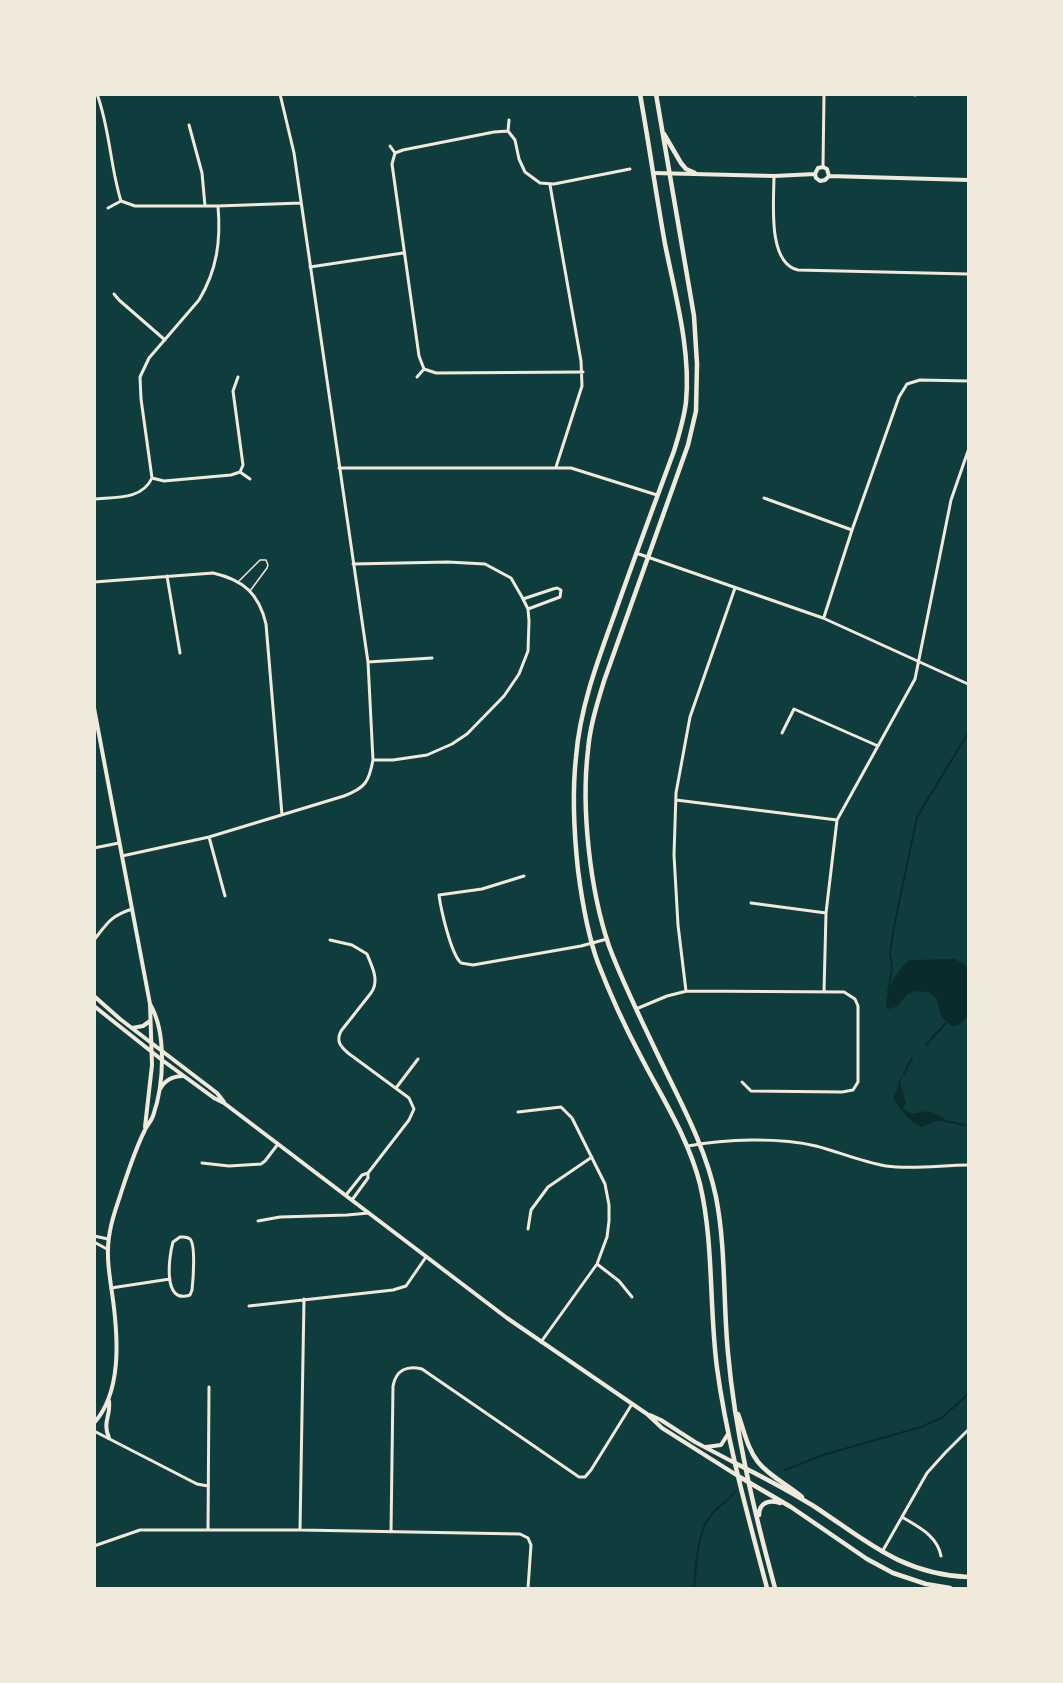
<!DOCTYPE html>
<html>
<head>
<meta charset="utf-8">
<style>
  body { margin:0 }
  #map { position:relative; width:1063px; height:1683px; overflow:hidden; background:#0f3d3e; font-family:Barlow,sans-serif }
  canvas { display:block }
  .frame { position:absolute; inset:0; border:96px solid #f1e9da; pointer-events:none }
</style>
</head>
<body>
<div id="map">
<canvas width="1063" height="1683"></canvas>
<div class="frame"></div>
</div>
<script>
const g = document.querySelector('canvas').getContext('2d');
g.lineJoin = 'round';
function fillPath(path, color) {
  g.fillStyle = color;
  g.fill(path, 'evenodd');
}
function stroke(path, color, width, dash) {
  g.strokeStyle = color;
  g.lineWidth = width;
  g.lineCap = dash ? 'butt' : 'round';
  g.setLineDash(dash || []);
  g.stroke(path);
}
const water = new Path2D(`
  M955,959L968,967V1016L959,1025L952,1026L942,1018L936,998L928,992L916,991L907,994L898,1006L889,1009L886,1008C885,992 897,970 909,960Z
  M903,1074L900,1083L906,1103L903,1107C914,1120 916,1109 931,1112C936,1113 940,1117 945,1119V1121H935L922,1127C910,1123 899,1109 893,1097C899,1090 897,1081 903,1074Z`);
const stream = new Path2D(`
  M888,992L892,968L890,953L894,927L917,817L968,733
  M926,1045L946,1023
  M904,1074L912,1058
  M945,1121L965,1125
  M785,1470L823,1455L921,1427L943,1417L968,1394
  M694,1588C696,1567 697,1532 711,1515C717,1507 728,1501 735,1492`);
const service = new Path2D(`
  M239,581L260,560H266L268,565L267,568L250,591`);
const minor = new Path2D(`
  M97,94C110,129 110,166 121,201L135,206H218L301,203
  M915,94V95
  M509,120L508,131L515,140L519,159L525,172L540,183L554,184L630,169
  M189,125L202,173L205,206
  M390,146L395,153L392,164L419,356L424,369L417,377
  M395,153L403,150L494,132L508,131
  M823,167L824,94
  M774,176C774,201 767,263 798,270L968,274
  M550,185L581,361L582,386L556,467
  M108,208L121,201
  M310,267L403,253
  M114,294L119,300L165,340
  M424,369L436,373L583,372
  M238,377L233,391L243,465L240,472
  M339,468H571L657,495
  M152,478L164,481L231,475L240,472L250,479
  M764,498L852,530
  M94,499C115,497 142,500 152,478L141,399L140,377L149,358L199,300C217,270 221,241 218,206
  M636,553L823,618L968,684
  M353,564L448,562L485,564L511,578L522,597L528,609L529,621L528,651L519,674L504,696L467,734L452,744L427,755L393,760H374
  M167,576L180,653
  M94,582L213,573C244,580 259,594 266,624L282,815
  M523,599L553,589L557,588L561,590L560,597L528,609
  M824,617L852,530L899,397L907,384L920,380L968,381
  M368,662L432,658
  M782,733L794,709L878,746
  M676,800L837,820
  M209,837L225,896
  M94,848L119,843
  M122,856L209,837L344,796C365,788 369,782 373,760L368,662L294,153L280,94
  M524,876L482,889L439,895C441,910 451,954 461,963L473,965L581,946L607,939
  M751,903L826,913
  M94,940C108,922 111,916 132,909
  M330,940L352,945L367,954C372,967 380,980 371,993L341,1031C336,1041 340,1046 348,1053L409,1098L414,1109L409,1120L368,1173V1178L352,1200
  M686,991L678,925L674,855L676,793L690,717L735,588
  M824,992L826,913L837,820L915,679L951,500L968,451
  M636,1009L667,996L687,991L844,992L855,999L858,1006V1082L853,1090L842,1092L751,1091L742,1082
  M396,1088L418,1059
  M518,1112L561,1107L572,1118L605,1184L609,1205V1221L607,1237L597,1264L541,1342
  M688,1146C725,1139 779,1137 816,1146C839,1152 862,1162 886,1166C913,1170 942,1165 968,1165
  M202,1163L229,1166L261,1164L265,1161L278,1144
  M346,1195L362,1175L368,1173
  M258,1221L280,1217L347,1215L369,1213
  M528,1229L531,1210L548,1187L592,1157
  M94,1236L108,1239
  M180,1237C184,1237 186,1236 190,1239C196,1245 193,1281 192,1290L190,1295C162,1305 169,1256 173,1242Z
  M94,1242L107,1249
  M597,1264L619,1281L632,1297
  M111,1288L170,1279
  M249,1306L393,1290L406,1286L426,1257
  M94,1431L197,1484L208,1486
  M902,1517C918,1527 937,1535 941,1556
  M208,1530L209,1387
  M300,1530L304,1299
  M391,1532L393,1386C396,1370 407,1365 422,1369L579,1477H585L591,1470L632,1404
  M94,1546L140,1530H300L520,1534L528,1538L531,1545L528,1588
  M882,1552L927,1473L945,1453L968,1430`);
const tertiary = new Path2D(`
  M654,173L774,176L815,174
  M815,174L818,168L823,167L827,169L829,176
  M815,174L816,178L820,181L825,180L829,176
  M829,176L968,180
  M94,708L150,1004L152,1065L145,1127
  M94,996L120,1019L217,1093L224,1102
  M94,1006L162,1060L214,1098L224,1103L507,1318L647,1414L662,1428L738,1476
  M132,1028L143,1026L150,1021
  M160,1089C165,1080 173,1076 183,1076
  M650,1415L661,1420L695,1442L735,1463
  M94,1423C122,1392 118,1338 113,1300C110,1277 105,1255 110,1231C112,1219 116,1208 120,1196C127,1175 134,1152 144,1132C146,1126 151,1122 153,1116C164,1085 167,1033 150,1004
  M109,1438C102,1421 111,1417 109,1401
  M706,1447L721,1445L728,1434`);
const primary = new Path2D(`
  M640,94C649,144 656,194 665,244C675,294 691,350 686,402C684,419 679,435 674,451C654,505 634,559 615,613C598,660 580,707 576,757C572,794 574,833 578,870C582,901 587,933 598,963C610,994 624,1025 640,1055C662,1098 688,1137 700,1184C714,1244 709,1307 717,1368C727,1442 748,1516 767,1588
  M656,94L694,316L697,364L696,411L688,445L604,681C597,704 590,726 588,750C581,809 590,890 609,946C622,981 639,1015 655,1049C678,1098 705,1144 716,1197C726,1248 723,1301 728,1353C735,1432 754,1511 775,1588
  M664,134L681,163L686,169L695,173
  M738,1414C744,1430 747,1448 758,1462C769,1476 788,1485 802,1497
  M735,1463C761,1476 787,1490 812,1505C866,1540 900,1574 968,1577
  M738,1476L791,1507L867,1559L893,1573L926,1584L950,1588
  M759,1515C759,1503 769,1499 780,1503`);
fillPath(water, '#0a2a2b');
stroke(stream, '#0a2a2b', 2);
stroke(service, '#f1e9da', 1.5);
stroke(minor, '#f1e9da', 3);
stroke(tertiary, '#f1e9da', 4);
stroke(primary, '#f1e9da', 4.5);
</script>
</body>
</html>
